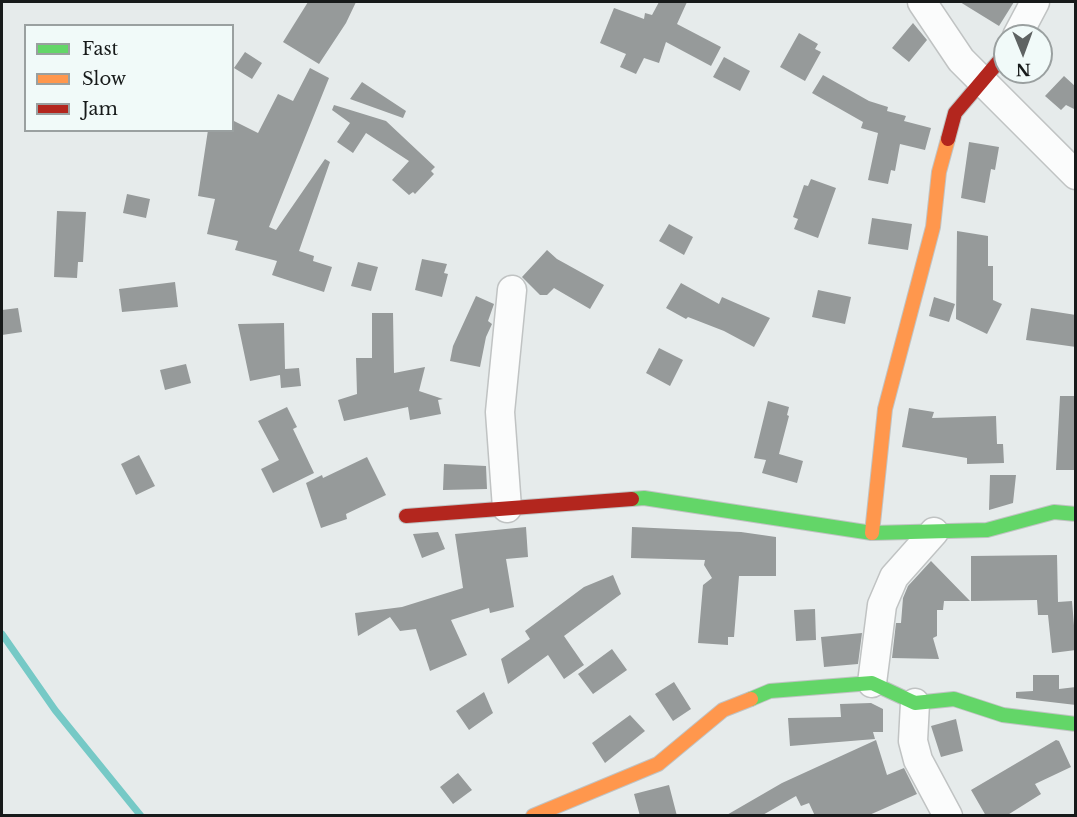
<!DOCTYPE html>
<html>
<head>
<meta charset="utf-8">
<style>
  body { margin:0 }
  #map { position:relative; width:1077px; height:817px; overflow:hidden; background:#e6ebeb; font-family:"Libre Baskerville",serif }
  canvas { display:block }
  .frame { position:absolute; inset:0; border:3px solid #171a1a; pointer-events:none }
  .legend { position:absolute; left:24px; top:24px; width:210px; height:108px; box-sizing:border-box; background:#f1faf9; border:2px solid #9aa0a0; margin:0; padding:8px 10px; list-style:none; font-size:18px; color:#171a1a }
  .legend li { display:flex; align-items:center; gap:12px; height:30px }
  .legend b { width:30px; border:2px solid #9aa0a0 }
  .north { position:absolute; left:993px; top:24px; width:60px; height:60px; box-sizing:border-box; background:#f1faf9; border:2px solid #9aa0a0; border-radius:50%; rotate:179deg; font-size:16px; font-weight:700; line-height:24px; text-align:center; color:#171a1a }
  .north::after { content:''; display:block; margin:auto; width:21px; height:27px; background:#5f6363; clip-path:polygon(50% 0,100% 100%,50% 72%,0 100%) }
</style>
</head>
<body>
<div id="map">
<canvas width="1077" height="817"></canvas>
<div class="frame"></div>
<ul class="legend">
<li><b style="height:8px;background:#63d668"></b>Fast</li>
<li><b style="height:8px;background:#ff974d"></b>Slow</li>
<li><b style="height:8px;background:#b3261e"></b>Jam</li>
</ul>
<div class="north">N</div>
</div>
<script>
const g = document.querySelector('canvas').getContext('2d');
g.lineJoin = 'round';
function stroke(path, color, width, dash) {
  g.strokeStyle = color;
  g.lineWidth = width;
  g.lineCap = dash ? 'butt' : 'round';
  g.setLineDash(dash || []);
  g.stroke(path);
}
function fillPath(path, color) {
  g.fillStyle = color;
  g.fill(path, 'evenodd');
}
const stream = new Path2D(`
  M2,634L55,710L141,816`);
const building = new Path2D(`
  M308,2H356L346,23L319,64L283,42Z
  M659,2H687L677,24L721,47L711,66L666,42L659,63L644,58L636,74L620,67L626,54L600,43L614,8L644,19L645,13L652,15Z
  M960,2H1014L999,26Z
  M913,23L927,40L909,62L892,48Z
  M799,33L818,44L815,49L821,52L805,81L780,67Z
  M245,52L262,63L252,79L234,68Z
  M724,57L750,71L740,91L713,77Z
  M310,68L329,78L269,227L276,230L325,159L330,162L299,251L314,256L313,261L332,267L324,292L272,275L277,261L235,250L238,241L207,234L215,199L198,196L208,130H232V120L258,133L278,94L293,101Z
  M823,75L869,101L888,107L887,111L906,116L904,121L931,128L925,150L900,144L895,171L891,170L888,184L868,180L878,133L861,128L863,122L812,93Z
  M1064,76L1076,87V110L1066,105L1061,110L1045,96Z
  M362,82L406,111L403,118L350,99Z
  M334,105L386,121L435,167L431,171L434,174L415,194L413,192L409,195L392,180L409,161L366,133L353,153L337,142L350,123L332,110Z
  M969,142L999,147L995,170L991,169L985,203L961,198Z
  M811,179L836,188L818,238L794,229L798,219L793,217L804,185L808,186Z
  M127,194L150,199L146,218L123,213Z
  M57,211L86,212L83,262H78L77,278L54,277Z
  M872,218L912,224L908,250L868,244Z
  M669,224L693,237L684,255L659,241Z
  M957,231L988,236V266H993V300L1002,304L987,334L956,319Z
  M547,250L557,259L604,285L590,309L554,288L547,295H540L522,277Z
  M422,259L447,264L444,273L448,274L442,297L415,290Z
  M358,262L378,267L371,291L351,286Z
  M175,282L178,307L122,312L119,289Z
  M681,283L719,304L722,297L770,318L754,347L724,331L688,317L686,319L666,308Z
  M818,290L851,297L845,324L812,317Z
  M476,296L494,304L488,321L492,324L486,337L480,367L450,361L453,346Z
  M934,297L955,304L949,322L929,316Z
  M18,308L22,332L2,335V310Z
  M1031,308L1076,315V347L1026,340Z
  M372,313H393L394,373L425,367L419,391L443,399L438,400L441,414L410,420L408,407L344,421L338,400L357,394L356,358H372Z
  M284,323L285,369L299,368L301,386L281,388L280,375L250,381L238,324Z
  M659,348L683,360L670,386L646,373Z
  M186,364L191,383L165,390L160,370Z
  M1060,396H1076V470H1056Z
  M768,401L789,407L787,415L789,416L779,454L803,461L797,483L762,473L766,460L754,458Z
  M287,407L297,427L293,429L314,473L273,493L261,469L279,460L258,421Z
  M909,408L934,412L932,418L996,416L997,444H1003L1004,463L967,464V458L902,447Z
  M139,455L155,486L136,495L121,464Z
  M367,457L386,495L346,514L347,519L321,528L306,483L322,475L323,478Z
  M444,464L486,466L487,489L443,490Z
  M990,475H1016L1013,503L989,510Z
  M526,527L528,557L506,559L514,607L490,613L489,608L451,620L467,655L430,671L416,629L400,631L390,617L358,636L355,613L402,607L463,588L455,534Z
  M632,527L741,532L776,537V576H739L734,637H728V645L698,643L703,585L712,578L704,565L705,560L631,558Z
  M438,532L445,549L422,558L413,534Z
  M1057,555L1058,602L1072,601L1076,650L1052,653L1048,615H1038L1037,600L971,601V556Z
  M931,561L970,601H944L943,610H937V636L933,638L939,659L892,658L896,623H901L903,598L908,586Z
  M613,575L621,594L564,636L584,665L564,679L548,655L508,684L501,659L530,639L525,631L584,587Z
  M815,609L816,640L796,641L794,610Z
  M862,633L858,664L824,667L821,637Z
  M612,649L627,670L593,694L578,674Z
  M1033,675H1059V689L1076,687V705L1016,698V692L1033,691Z
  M674,682L691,709L673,721L655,694Z
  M484,692L493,713L469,730L456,711Z
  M871,703L883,709V732H873L875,739L790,746L788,718L841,717L840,704Z
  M630,715L645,731L605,763L592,743Z
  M956,719L963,751L941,757L931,726Z
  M876,740L887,775L904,768L917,794L867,816H815L809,803L801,806L796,796L761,816H725L782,783Z
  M1056,740L1059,741L1071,767L1035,784L1041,794L1006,816H986L971,790Z
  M458,773L472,790L453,804L440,787Z
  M669,785L677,816H640L634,794Z`);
const street = new Path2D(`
  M922,2L961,60L1076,175
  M1017,36L1035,2
  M507,508L500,412L512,290
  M872,683L882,605L894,577L934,532
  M915,703L913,741L918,760L948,816`);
const fast = new Path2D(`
  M632,499L644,498L872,533L987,530L1054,512L1076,514
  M751,699L770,691L872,683L915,703L954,699L1003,715L1076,724`);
const slow = new Path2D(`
  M872,533L885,409L933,227L939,172L948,139
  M533,816L658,764L723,710L751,699`);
const jam = new Path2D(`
  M948,139L955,113L1005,54
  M406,516L632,499`);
stroke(stream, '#76c9c6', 7);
fillPath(building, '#969a9a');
stroke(street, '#c0c3c3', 31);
stroke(fast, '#c0c3c3', 16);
stroke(slow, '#c0c3c3', 16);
stroke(jam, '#c0c3c3', 16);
stroke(street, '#fbfcfc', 28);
stroke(fast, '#63d668', 14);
stroke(slow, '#ff974d', 14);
stroke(jam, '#b3261e', 14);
</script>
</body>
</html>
